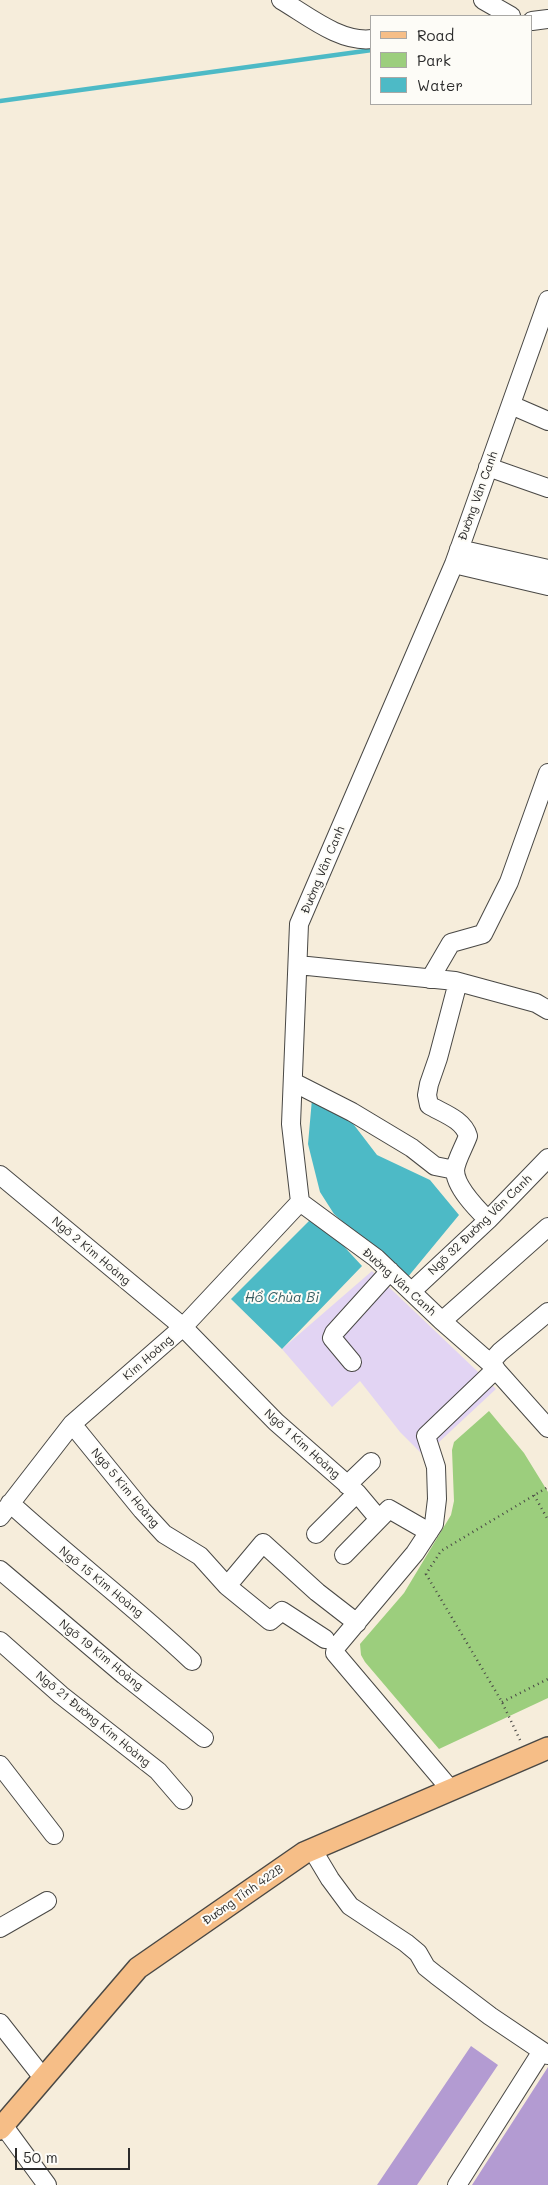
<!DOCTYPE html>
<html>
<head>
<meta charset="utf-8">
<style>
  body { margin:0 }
  #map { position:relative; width:548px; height:2185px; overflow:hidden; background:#f6eddb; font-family:Mali,sans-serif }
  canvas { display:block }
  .legend { position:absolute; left:370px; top:15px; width:162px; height:90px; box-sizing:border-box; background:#fdfcf7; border:1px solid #a9a8a5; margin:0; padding:6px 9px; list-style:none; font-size:15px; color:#2b2b2b }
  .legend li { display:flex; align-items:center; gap:10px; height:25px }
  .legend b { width:25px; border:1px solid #a9a8a5 }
  .scale { position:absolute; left:15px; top:2148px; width:115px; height:22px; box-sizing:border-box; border:2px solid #2b2b2b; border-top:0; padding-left:6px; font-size:15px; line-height:18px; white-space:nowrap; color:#2b2b2b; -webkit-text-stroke:4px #fdfcf7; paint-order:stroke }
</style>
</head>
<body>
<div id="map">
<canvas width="548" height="2185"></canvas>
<ul class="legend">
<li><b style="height:6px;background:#f6be87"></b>Road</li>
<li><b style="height:14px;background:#9cce7d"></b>Park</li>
<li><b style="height:14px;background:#4dbac6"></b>Water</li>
</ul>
<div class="scale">50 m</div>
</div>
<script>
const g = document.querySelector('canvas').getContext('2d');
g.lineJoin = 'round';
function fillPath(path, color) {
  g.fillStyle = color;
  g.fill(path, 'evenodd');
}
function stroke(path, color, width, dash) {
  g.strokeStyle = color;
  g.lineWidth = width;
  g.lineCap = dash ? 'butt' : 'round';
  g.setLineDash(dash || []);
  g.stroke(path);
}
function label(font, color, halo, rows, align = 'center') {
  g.font = font + ' Mali,sans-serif';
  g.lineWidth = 4;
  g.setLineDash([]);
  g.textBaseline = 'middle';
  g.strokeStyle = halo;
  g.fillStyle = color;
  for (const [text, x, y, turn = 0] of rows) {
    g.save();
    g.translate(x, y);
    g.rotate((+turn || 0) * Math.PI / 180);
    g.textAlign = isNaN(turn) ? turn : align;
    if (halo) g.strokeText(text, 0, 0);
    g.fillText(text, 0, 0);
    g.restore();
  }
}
const built = new Path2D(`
  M372,1271L496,1389L424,1456L400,1432L360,1381L332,1407L282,1349Z`);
const green = new Path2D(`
  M489,1411L524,1453L548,1492V1698L439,1749L365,1662L361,1655L360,1644L404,1593L451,1515L454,1501L452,1450L454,1442Z`);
const water = new Path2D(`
  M312,1099L351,1121L377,1155L430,1180L459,1215L407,1278L334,1214L320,1192L308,1144Z
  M315,1215L362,1266L282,1349L231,1299Z`);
const stream = new Path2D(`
  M0,101L372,50`);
const building = new Path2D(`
  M471,2046L498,2065L417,2185H377Z
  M548,2067V2185H472Z`);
const path = new Path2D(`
  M534,1495L548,1520
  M502,1702L548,1679
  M520,1740L502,1702L426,1574L441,1551L548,1487`);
const minor = new Path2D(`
  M281,0C307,15 340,43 372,39
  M483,0L511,16
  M532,21L548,19
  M548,300L454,564L299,924L291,1124L300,1202L376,1258L442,1321L490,1363L548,1428
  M511,405L548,421
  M488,467L548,488
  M459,549L548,569
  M454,564L548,586
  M298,965L455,981L536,1003L548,1010
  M430,979L451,943L483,934L509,882L548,773
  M458,982L438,1058L429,1084L427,1095L429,1105C442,1113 463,1119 468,1136C464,1147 456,1160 455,1170C455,1187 477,1209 488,1220
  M293,1082L352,1112L412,1148L435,1166L455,1170
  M0,1175L183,1327L276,1422L357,1493L378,1518
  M412,1291L488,1220L548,1158
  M442,1321L548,1227
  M352,1362L332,1338L334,1333L390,1271
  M490,1363L500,1352L548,1312
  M72,1424L142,1510L164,1534L200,1556L227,1586L263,1543L317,1592L357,1623
  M347,1485L371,1462
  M10,1503C69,1557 134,1606 192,1661
  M0,1517L72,1424L183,1327L300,1202
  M316,1534L357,1493
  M344,1555L389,1509L429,1532
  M0,1570L124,1675L204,1738
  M227,1586L270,1621L282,1611L325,1639
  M0,1641L61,1695L158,1771L183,1800
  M0,1765L54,1835
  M451,1790L335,1653L336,1647L415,1553L434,1524L437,1499L436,1467L426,1436L496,1369
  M312,1849L330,1879L350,1906L406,1943L418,1953L426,1967L436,1975L490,2016L548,2055
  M0,1928L47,1901
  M0,2023L44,2079
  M3,2125L47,2185
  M457,2185L542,2051`);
const major = new Path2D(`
  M0,2129L138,1968L304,1853L548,1748`);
const streetNames = [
  ["Đường Vân Canh",478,496,-70],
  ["Đường Vân Canh",323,870,-67],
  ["Ngõ 32 Đường Vân Canh",480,1225,-44],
  ["Ngõ 2 Kim Hoàng",91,1251,40],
  ["Đường Vân Canh",399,1282,42],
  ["Kim Hoàng",148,1358,-41],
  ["Ngõ 1 Kim Hoàng",302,1444,42],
  ["Ngõ 5 Kim Hoàng",125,1488,50],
  ["Ngõ 15 Kim Hoàng",101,1582,39],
  ["Ngõ 19 Kim Hoàng",101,1655,39],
  ["Ngõ 21 Đường Kim Hoàng",93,1719,39],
  ["Đường Tỉnh 422B",243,1895,-35]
];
const waterNames = [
  ["Hồ Chùa Bi",282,1298]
];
fillPath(built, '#e2d4f3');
fillPath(green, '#9cce7d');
fillPath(water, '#4dbac6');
stroke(stream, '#4dbac6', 4.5);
fillPath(building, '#b39bd2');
stroke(minor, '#494845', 20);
stroke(major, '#494845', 24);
stroke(path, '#494845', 2.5, [1, 4]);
stroke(minor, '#fff', 18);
stroke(major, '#f6be87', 21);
label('12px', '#2b2b2b', '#fdfcf7', streetNames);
label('italic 14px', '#375d61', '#fdfcf7', waterNames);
</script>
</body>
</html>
